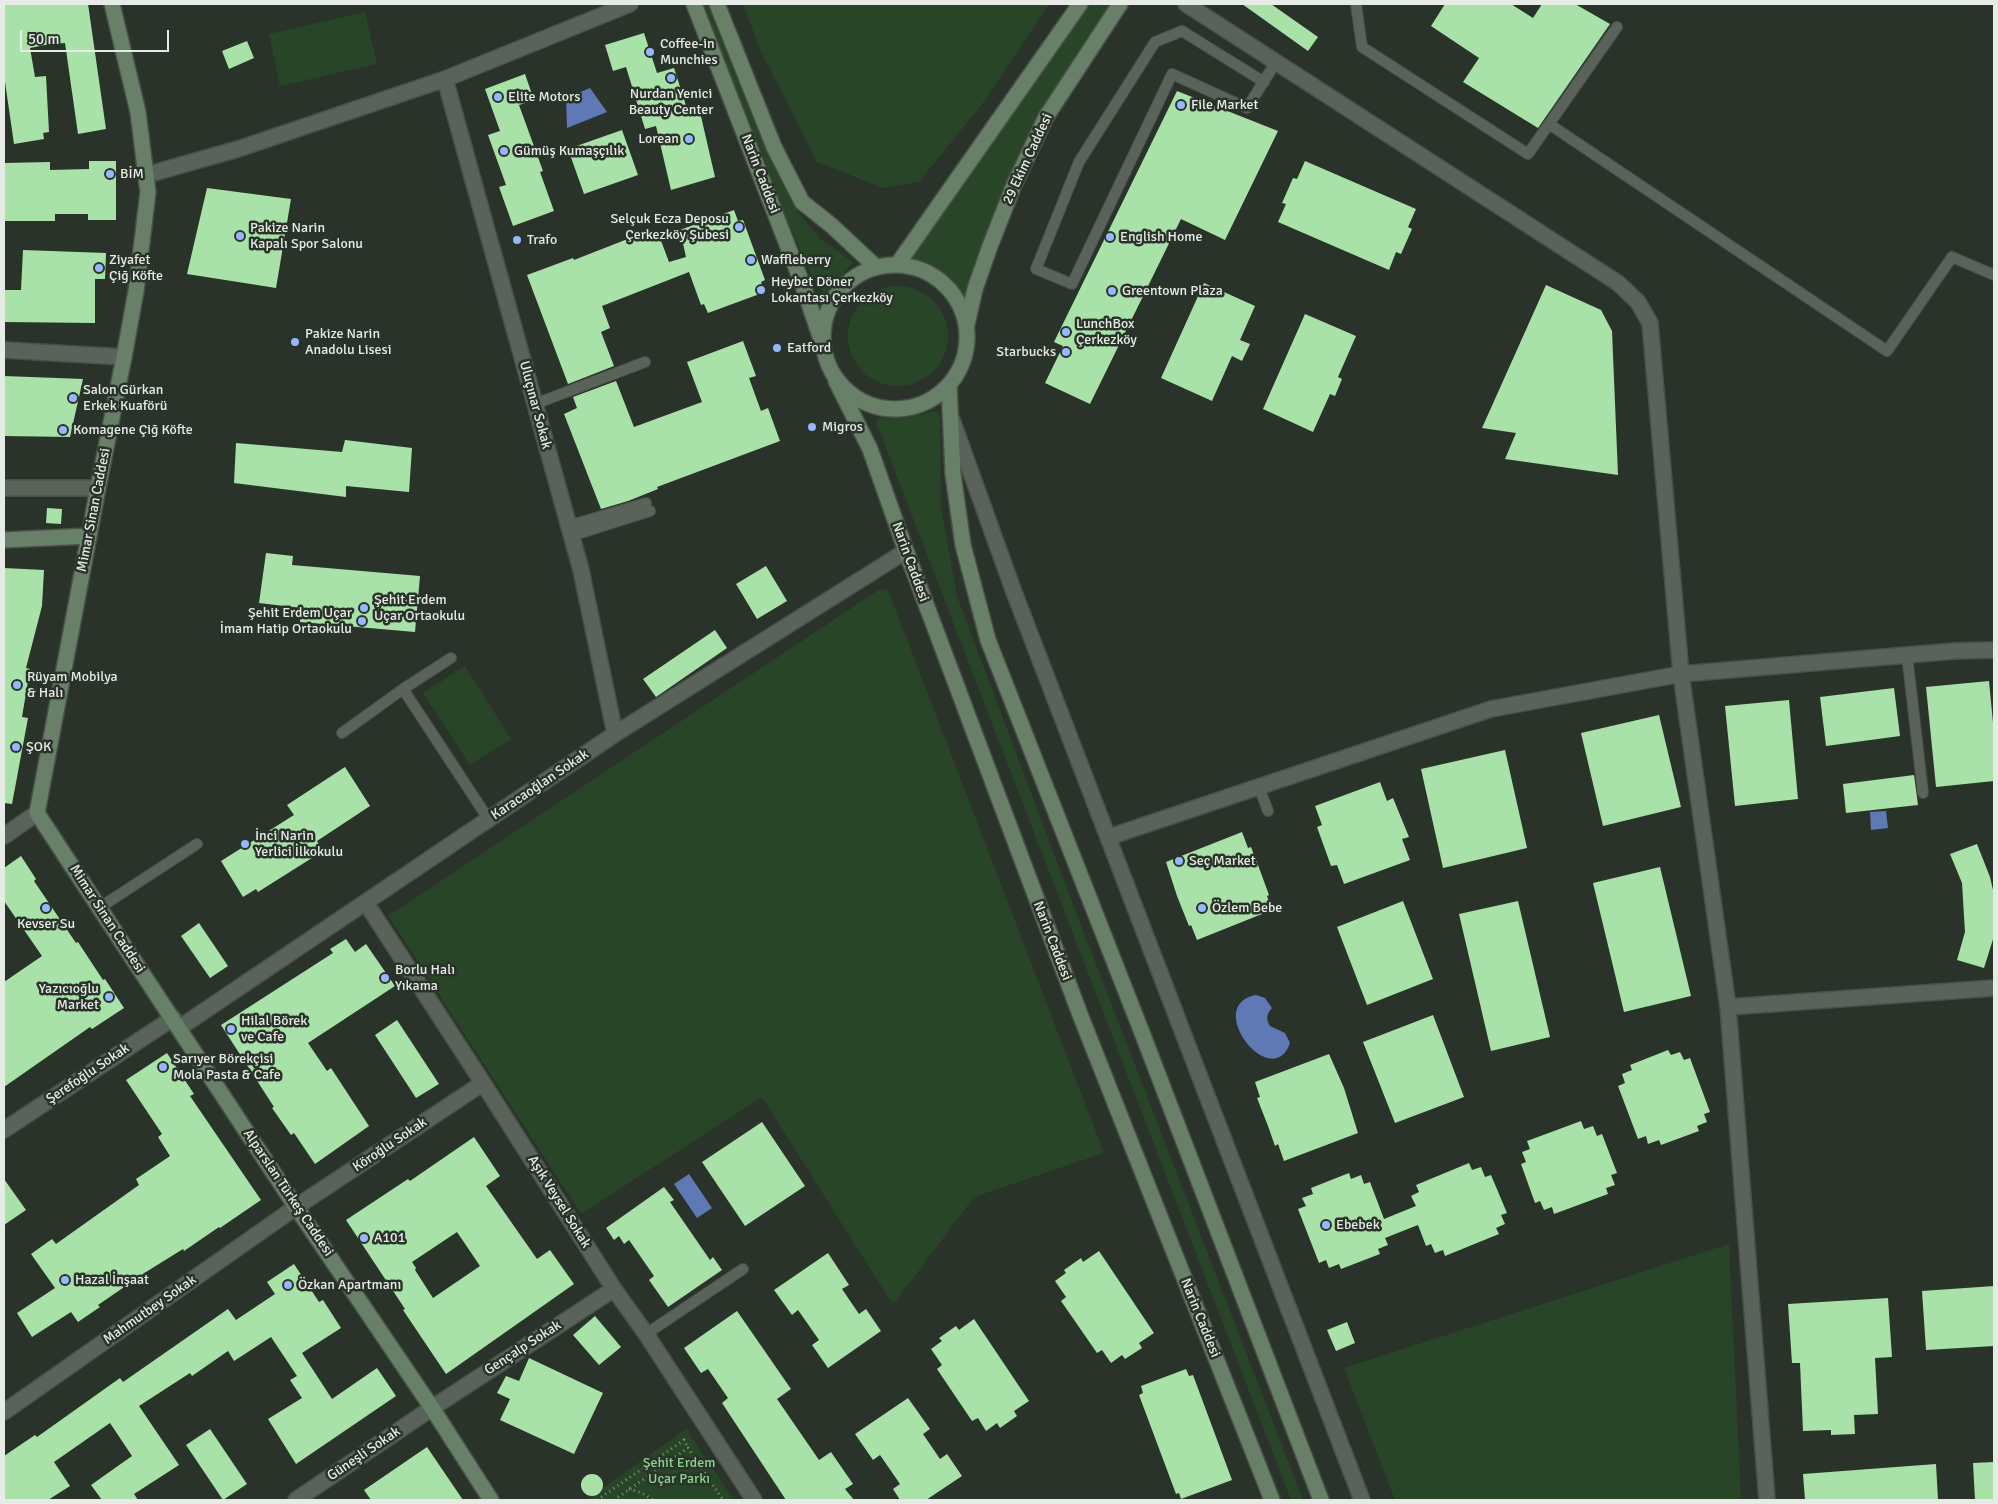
<!DOCTYPE html>
<html>
<head>
<meta charset="utf-8">
<style>
  body { margin:0 }
  #map { position:relative; width:1998px; height:1504px; overflow:hidden; background:#2a332a; font-family:Signika,sans-serif }
  canvas { display:block }
  .frame { position:absolute; inset:0; border:5px solid #e6ebe5; pointer-events:none }
  .scale { position:absolute; left:20px; top:30px; width:149px; height:22px; box-sizing:border-box; border:2px solid #e6ebe5; border-top:0; padding-left:6px; font-size:15px; line-height:18px; white-space:nowrap; color:#e6ebe5; -webkit-text-stroke:4px #2a332a; paint-order:stroke }
</style>
</head>
<body>
<div id="map">
<canvas width="1998" height="1504"></canvas>
<div class="frame"></div>
<div class="scale">50 m</div>
</div>
<script>
const g = document.querySelector('canvas').getContext('2d');
g.lineJoin = 'round';
function fillPath(path, color) {
  g.fillStyle = color;
  g.fill(path, 'evenodd');
}
function stroke(path, color, width, dash) {
  g.strokeStyle = color;
  g.lineWidth = width;
  g.lineCap = dash ? 'butt' : 'round';
  g.setLineDash(dash || []);
  g.stroke(path);
}
function label(font, color, halo, rows, align = 'center') {
  g.font = font + ' Signika,sans-serif';
  g.lineWidth = 5;
  g.setLineDash([]);
  g.textBaseline = 'middle';
  g.strokeStyle = halo;
  g.fillStyle = color;
  for (const [text, x, y, turn = 0] of rows) {
    g.save();
    g.translate(x, y);
    g.rotate((+turn || 0) * Math.PI / 180);
    g.textAlign = isNaN(turn) ? turn : align;
    if (halo) g.strokeText(text, 0, 0);
    g.fillText(text, 0, 0);
    g.restore();
  }
}
const green = new Path2D(`
  M702,4H707L759,135L797,211L820,239L853,262L826,294C815,287 809,267 803,255C764,174 734,88 702,4Z
  M743,4H1049L986,99L919,182L883,188L817,162L761,52Z
  M1085,4H1114L1039,114L982,245L964,300L940,273L908,260Z
  M365,12L377,64L280,86L269,34Z
  M848 336a50 50 0 1 1 100 0a50 50 0 1 1-100 0Z
  M932,412H936L940,416L941,507L957,596L1072,902L1303,1500H1291L876,422L880,417L902,418Z
  M880,589L888,590L1104,1153L974,1197L893,1305L762,1097L581,1214L388,916Z
  M465,666L511,739L470,765L423,693Z
  M1729,1244L1741,1500H1395L1344,1368Z
  M686,1429L734,1500H586Z`);
const water = new Path2D(`
  M590,88L607,112L567,128L566,98Z
  M1886,811L1888,828L1871,830L1870,812Z
  M1256,995L1265,998L1272,1008C1266,1015 1266,1019 1270,1026L1285,1033L1290,1043C1272,1094 1202,1005 1256,995Z
  M689,1174L712,1208L697,1218L674,1184Z`);
const building = new Path2D(`
  M4,4H88L106,129L78,134L65,43L45,45L30,48L35,77L46,76L49,132L43,133L44,139L14,144L4,75Z
  M1242,4H1271L1318,37L1308,51Z
  M1445,4H1511L1533,18L1542,4H1575L1610,24L1538,128L1463,82L1479,58L1431,26Z
  M644,33L657,73L674,68L689,115L700,112L715,177L671,190L656,126L645,129L626,67L613,71L605,45Z
  M247,41L254,58L229,69L222,51Z
  M525,74L534,100L519,105L543,171L540,172L554,211L513,226L499,187L506,185L488,135L500,131L485,89Z
  M1177,91L1278,131L1225,240L1181,219L1090,404L1045,383L1063,346L1054,342Z
  M622,130L638,175L584,194L568,149Z
  M89,161H116V220H88V214H55V221H4V163L50,162V170L89,169Z
  M1305,161L1416,209L1408,227L1412,229L1401,254L1396,252L1389,270L1278,222L1286,204L1282,203L1293,178L1297,179Z
  M207,188L291,199L276,288L187,274Z
  M734,210L738,221L743,220L765,280L761,282L765,292L708,313L704,304L701,305L689,272L602,306L610,328L601,332L614,366L568,384L527,275L573,258L574,260L648,231L652,241L660,238L669,262L686,257L680,230Z
  M23,250L106,253L105,279H95V323L4,322V290H21Z
  M1204,283L1255,306L1240,340L1250,344L1242,361L1232,356L1212,401L1161,378Z
  M1546,285L1601,310L1612,331L1618,475L1505,459L1516,433L1482,428Z
  M1305,314L1356,336L1338,377L1342,379L1335,396L1330,394L1313,432L1263,409Z
  M743,341L756,376L749,378L761,411L768,408L780,441L657,487L658,489L628,501L601,509L564,414L577,408L573,397L616,381L634,427L702,402L687,362Z
  M4,376L83,379L70,437L4,436Z
  M345,440L412,448L409,492L346,486V497L234,483L236,443L342,452Z
  M47,508L62,509L61,524L46,523Z
  M266,553L293,556L292,565L420,576L415,632L300,622L301,608L259,603Z
  M766,566L787,601L757,619L736,584Z
  M4,568L44,570L42,606L26,668L30,669L22,717L28,718L12,804L4,803Z
  M715,630L727,648L656,697L643,679Z
  M1989,681L1994,733V781L1936,787L1926,687Z
  M1894,688L1900,736L1826,746L1820,697Z
  M1789,700L1798,799L1735,806L1725,706Z
  M1659,715L1681,807L1603,826L1581,733Z
  M1505,750L1527,848L1443,868L1421,769Z
  M345,767L370,806L317,841L323,851L258,892L256,889L243,897L221,861L294,815L287,805Z
  M1914,775L1918,805L1846,813L1843,784Z
  M1380,782L1387,801L1393,798L1409,837L1402,839L1410,860L1344,884L1337,865L1331,866L1317,827L1322,825L1315,806Z
  M1242,832L1248,848L1251,847L1258,865L1269,895L1267,896L1272,910L1197,940L1191,925L1189,926L1177,896L1166,862Z
  M1977,844L1990,877L1993,890L1994,936L1984,968L1957,960L1965,932L1962,883L1950,854Z
  M21,856L36,879L34,881L76,943L78,942L103,980L105,979L124,1008L92,1029L90,1027L4,1087V982L42,956L4,901V868Z
  M1660,867L1691,996L1624,1012L1593,883Z
  M1403,901L1433,979L1367,1005L1337,927Z
  M1518,901L1550,1037L1491,1051L1459,914Z
  M199,923L228,966L210,978L181,936Z
  M346,939L355,952L366,944L395,986L308,1043L327,1071L331,1068L369,1126L315,1164L294,1133L291,1135L272,1108L274,1107L221,1025L333,953L330,949Z
  M1433,1015L1464,1097L1395,1123L1363,1042Z
  M397,1020L439,1084L416,1098L375,1035Z
  M1668,1050L1671,1055L1680,1052L1684,1060L1690,1058L1710,1112L1704,1114L1707,1122L1697,1126L1699,1131L1661,1145L1659,1140L1648,1144L1646,1136L1638,1139L1618,1086L1625,1083L1622,1074L1632,1070L1630,1065Z
  M167,1053L194,1094L190,1096L261,1200L220,1228L219,1227L184,1251L183,1249L146,1272L98,1305L100,1307L78,1322L71,1312L32,1337L17,1313L55,1288L31,1254L52,1239L56,1244L139,1185L136,1179L170,1156L158,1137L162,1134L126,1080Z
  M1329,1054L1344,1088L1358,1133L1284,1161L1278,1144L1275,1146L1268,1126L1257,1098L1260,1097L1255,1082Z
  M1581,1121L1584,1129L1593,1126L1597,1136L1602,1134L1617,1173L1611,1175L1615,1185L1606,1188L1608,1194L1554,1214L1552,1207L1544,1210L1540,1201L1535,1203L1521,1164L1526,1162L1522,1152L1530,1149L1527,1141Z
  M762,1122L805,1186L745,1226L702,1162Z
  M474,1137L500,1176L486,1186L537,1259L550,1250L574,1284L446,1374L403,1310L405,1309L346,1220L408,1179L410,1181ZM457,1232L480,1266L433,1298L415,1270L416,1268L412,1262Z
  M1469,1163L1472,1170L1481,1167L1485,1177L1491,1175L1507,1213L1501,1215L1505,1224L1496,1228L1499,1234L1445,1256L1443,1250L1435,1253L1431,1244L1426,1246L1418,1225L1385,1238L1388,1245L1378,1249L1380,1254L1341,1269L1339,1264L1329,1268L1326,1260L1319,1263L1298,1209L1306,1206L1302,1198L1313,1194L1311,1188L1349,1173L1351,1179L1361,1175L1364,1184L1370,1182L1384,1219L1416,1206L1411,1196L1419,1192L1416,1185Z
  M4,1179L26,1210L4,1225Z
  M664,1187L674,1200L670,1202L710,1260L713,1257L722,1270L668,1307L649,1280L654,1276L629,1240L624,1244L619,1236L614,1240L606,1228Z
  M1099,1251L1154,1333L1139,1343L1142,1348L1125,1359L1122,1355L1111,1363L1102,1350L1097,1353L1061,1301L1066,1297L1055,1281L1066,1273L1064,1270L1081,1258L1083,1262Z
  M828,1253L849,1285L842,1289L859,1314L866,1309L881,1331L828,1368L812,1345L819,1340L798,1310L792,1315L774,1290Z
  M294,1264L319,1302L323,1300L341,1328L302,1353L332,1399L377,1368L396,1396L296,1464L268,1419L302,1398L290,1380L297,1376L271,1337L234,1361L228,1351L192,1376L190,1373L139,1406L179,1465L134,1494L138,1500H102L91,1485L132,1456L110,1423L54,1462L70,1486L48,1500H4V1456L35,1435L37,1437L120,1378L123,1382L228,1309L236,1320L275,1294L267,1282Z
  M1994,1286V1346L1926,1350L1922,1291Z
  M1888,1298L1892,1357L1875,1358L1878,1414L1854,1415L1855,1434L1831,1435V1430L1803,1431L1800,1363H1792L1788,1304Z
  M737,1311L791,1389L777,1399L819,1460L831,1452L853,1484L845,1489L854,1500H786L722,1403L728,1398L708,1369L701,1373L684,1348Z
  M595,1316L621,1347L599,1365L573,1335Z
  M974,1319L1029,1401L1014,1411L1017,1416L1000,1428L997,1423L986,1431L978,1418L972,1421L937,1369L942,1365L931,1349L942,1341L939,1338L956,1326L959,1330Z
  M1347,1322L1355,1343L1336,1351L1327,1330Z
  M529,1358L603,1393L574,1454L500,1420L510,1399L497,1393L506,1376L519,1381Z
  M1186,1369L1189,1376L1193,1375L1232,1480L1181,1499L1179,1493L1176,1494L1139,1395L1143,1393L1141,1386Z
  M908,1398L930,1429L923,1434L940,1459L947,1454L962,1476L926,1500H900L893,1489L900,1484L880,1455L873,1460L855,1434Z
  M210,1429L247,1484L223,1500L186,1445Z
  M427,1447L463,1500H371L364,1490Z
  M1994,1462V1500H1975L1973,1463Z
  M1936,1464L1938,1500H1805L1803,1474Z
  M581 1485a11 11 0 1 1 22 0a11 11 0 1 1-22 0Z`);
const path = new Path2D(`
  M629,1489L642,1493L653,1500
  M597,1500L684,1440L688,1448
  M614,1500L688,1448L723,1500`);
const lane = new Path2D(`
  M1356,4L1362,47L1528,154L1617,27
  M1264,82L1182,31L1155,42L1079,162L1036,269L1072,284L1172,74L1247,108L1276,62
  M1549,124L1887,351L1952,257L1994,275
  M535,404L645,362
  M568,526L646,503
  M571,536L650,511
  M1907,655L1923,793
  M403,689L489,820
  M342,733L403,689L451,658
  M1259,787L1268,811
  M99,908L197,844
  M646,1334L743,1269`);
const street = new Path2D(`
  M1186,4L1618,283L1638,302L1650,323L1681,674L1728,1007
  M445,79L581,570L615,734
  M146,175L238,149L445,79L630,4
  M4,350L124,357
  M952,420L1014,592L1362,1500
  M4,488H98
  M4,836L37,813
  M1109,837L1491,709L1681,674L1955,651L1994,650
  M366,903L483,1083L614,1289L646,1334L754,1500
  M179,1028L615,734L906,551
  M4,1130L173,1018
  M4,1412L296,1207L483,1083
  M296,1500L432,1408L614,1289
  M1767,1500L1728,1007L1994,988`);
const secondary = new Path2D(`
  M112,4L138,112L148,192L136,291L124,357L98,488L37,813L296,1207L432,1408L491,1500
  M694,4L802,283L821,339
  M717,4L774,147L802,202L831,225L876,267
  M823 337a72 72 0 1 1 144 0a72 72 0 1 1-144 0Z
  M897,265L1080,4
  M967,324L975,289L990,246L1014,185L1046,117L1120,4
  M836,381L870,449L906,551L1081,1017L1272,1500
  M949,385L953,474L963,545L988,640L1141,1030L1321,1500
  M4,540L89,536`);
const markers = [
  [650,52,5,"#96b6fd"],
  [671,78,5,"#96b6fd"],
  [498,97,5,"#96b6fd"],
  [1181,105,5,"#96b6fd"],
  [689,139,5,"#96b6fd"],
  [504,151,5,"#96b6fd"],
  [110,174,5,"#96b6fd"],
  [739,227,5,"#96b6fd"],
  [240,236,5,"#96b6fd"],
  [1110,237,5,"#96b6fd"],
  [517,240,5,"#96b6fd"],
  [751,260,5,"#96b6fd"],
  [99,268,5,"#96b6fd"],
  [761,290,5,"#96b6fd"],
  [1112,291,5,"#96b6fd"],
  [1066,332,5,"#96b6fd"],
  [295,342,5,"#96b6fd"],
  [777,348,5,"#96b6fd"],
  [1066,352,5,"#96b6fd"],
  [73,398,5,"#96b6fd"],
  [812,427,5,"#96b6fd"],
  [63,430,5,"#96b6fd"],
  [364,608,5,"#96b6fd"],
  [362,621,5,"#96b6fd"],
  [17,685,5,"#96b6fd"],
  [16,747,5,"#96b6fd"],
  [245,844,5,"#96b6fd"],
  [1179,861,5,"#96b6fd"],
  [46,908,5,"#96b6fd"],
  [1202,908,5,"#96b6fd"],
  [385,978,5,"#96b6fd"],
  [109,997,5,"#96b6fd"],
  [231,1029,5,"#96b6fd"],
  [163,1067,5,"#96b6fd"],
  [1326,1225,5,"#96b6fd"],
  [364,1238,5,"#96b6fd"],
  [65,1280,5,"#96b6fd"],
  [288,1285,5,"#96b6fd"]
];
const poiNames = [
  ["Coffee-in",660,44],
  ["Munchies",660,60],
  ["Nurdan Yenici",671,94,"center"],
  ["Beauty Center",671,110,"center"],
  ["Elite Motors",508,97],
  ["File Market",1191,105],
  ["Lorean",679,139,"right"],
  ["Gümüş Kumaşçılık",514,151],
  ["BİM",120,174],
  ["Selçuk Ecza Deposu",729,219,"right"],
  ["Çerkezköy Şubesi",729,235,"right"],
  ["Pakize Narin",250,228],
  ["Kapalı Spor Salonu",250,244],
  ["English Home",1120,237],
  ["Trafo",527,240],
  ["Ziyafet",109,260],
  ["Çiğ Köfte",109,276],
  ["Waffleberry",761,260],
  ["Heybet Döner",771,282],
  ["Lokantası Çerkezköy",771,298],
  ["Greentown Plaza",1122,291],
  ["LunchBox",1076,324],
  ["Çerkezköy",1076,340],
  ["Pakize Narin",305,334],
  ["Anadolu Lisesi",305,350],
  ["Eatford",787,348],
  ["Starbucks",1056,352,"right"],
  ["Salon Gürkan",83,390],
  ["Erkek Kuaförü",83,406],
  ["Migros",822,427],
  ["Komagene Çiğ Köfte",73,430],
  ["Şehit Erdem",374,600],
  ["Uçar Ortaokulu",374,616],
  ["Şehit Erdem Uçar",352,613,"right"],
  ["İmam Hatip Ortaokulu",352,629,"right"],
  ["Rüyam Mobilya",27,677],
  ["& Halı",27,693],
  ["ŞOK",26,747],
  ["İnci Narin",255,836],
  ["Yerlici İlkokulu",255,852],
  ["Seç Market",1189,861],
  ["Özlem Bebe",1212,908],
  ["Kevser Su",46,924,"center"],
  ["Borlu Halı",395,970],
  ["Yıkama",395,986],
  ["Yazıcıoğlu",99,989,"right"],
  ["Market",99,1005,"right"],
  ["Hilal Börek",241,1021],
  ["ve Cafe",241,1037],
  ["Sarıyer Börekçisi",173,1059],
  ["Mola Pasta & Cafe",173,1075],
  ["Ebebek",1336,1225],
  ["A101",374,1238],
  ["Hazal İnşaat",75,1280],
  ["Özkan Apartmanı",298,1285]
];
const streetNames = [
  ["29 Ekim Caddesi",1028,159,-65],
  ["Narin Caddesi",760,174,69],
  ["Uluçınar Sokak",535,405,75],
  ["Mimar Sinan Caddesi",94,510,-79],
  ["Narin Caddesi",910,562,70],
  ["Karacaoğlan Sokak",540,785,-34],
  ["Mimar Sinan Caddesi",107,919,57],
  ["Narin Caddesi",1052,941,69],
  ["Şerefoğlu Sokak",88,1074,-34],
  ["Köroğlu Sokak",390,1145,-34],
  ["Alparslan Türkeş Caddesi",288,1193,56],
  ["Aşık Veysel Sokak",559,1202,58],
  ["Mahmutbey Sokak",150,1310,-35],
  ["Narin Caddesi",1200,1318,68],
  ["Gençalp Sokak",523,1348,-33],
  ["Güneşli Sokak",364,1454,-34]
];
const parkNames = [
  ["Şehit Erdem",679,1463],
  ["Uçar Parkı",679,1479]
];
fillPath(green, '#284528');
fillPath(water, '#5e79b4');
fillPath(building, '#a9e2a8');
stroke(lane, '#495049', 12);
stroke(street, '#495049', 18);
stroke(secondary, '#495049', 18);
stroke(path, '#899089', 3, [1, 4]);
stroke(lane, '#596359', 10);
stroke(street, '#596359', 15);
stroke(secondary, '#678067', 15);
for (const [x, y, r, color] of markers) {
  const dot = new Path2D();
  dot.arc(x, y, r, 0, 2 * Math.PI);
  g.fillStyle = color;
  g.fill(dot);
  stroke(dot, '#2a332a', 2);
}
label('14px', '#e6ebe5', '#2a332a', poiNames, 'left');
label('14px', '#e6ebe5', '#2a332a', streetNames);
label('14px', '#8bd58b', '#2a332a', parkNames);
</script>
</body>
</html>
